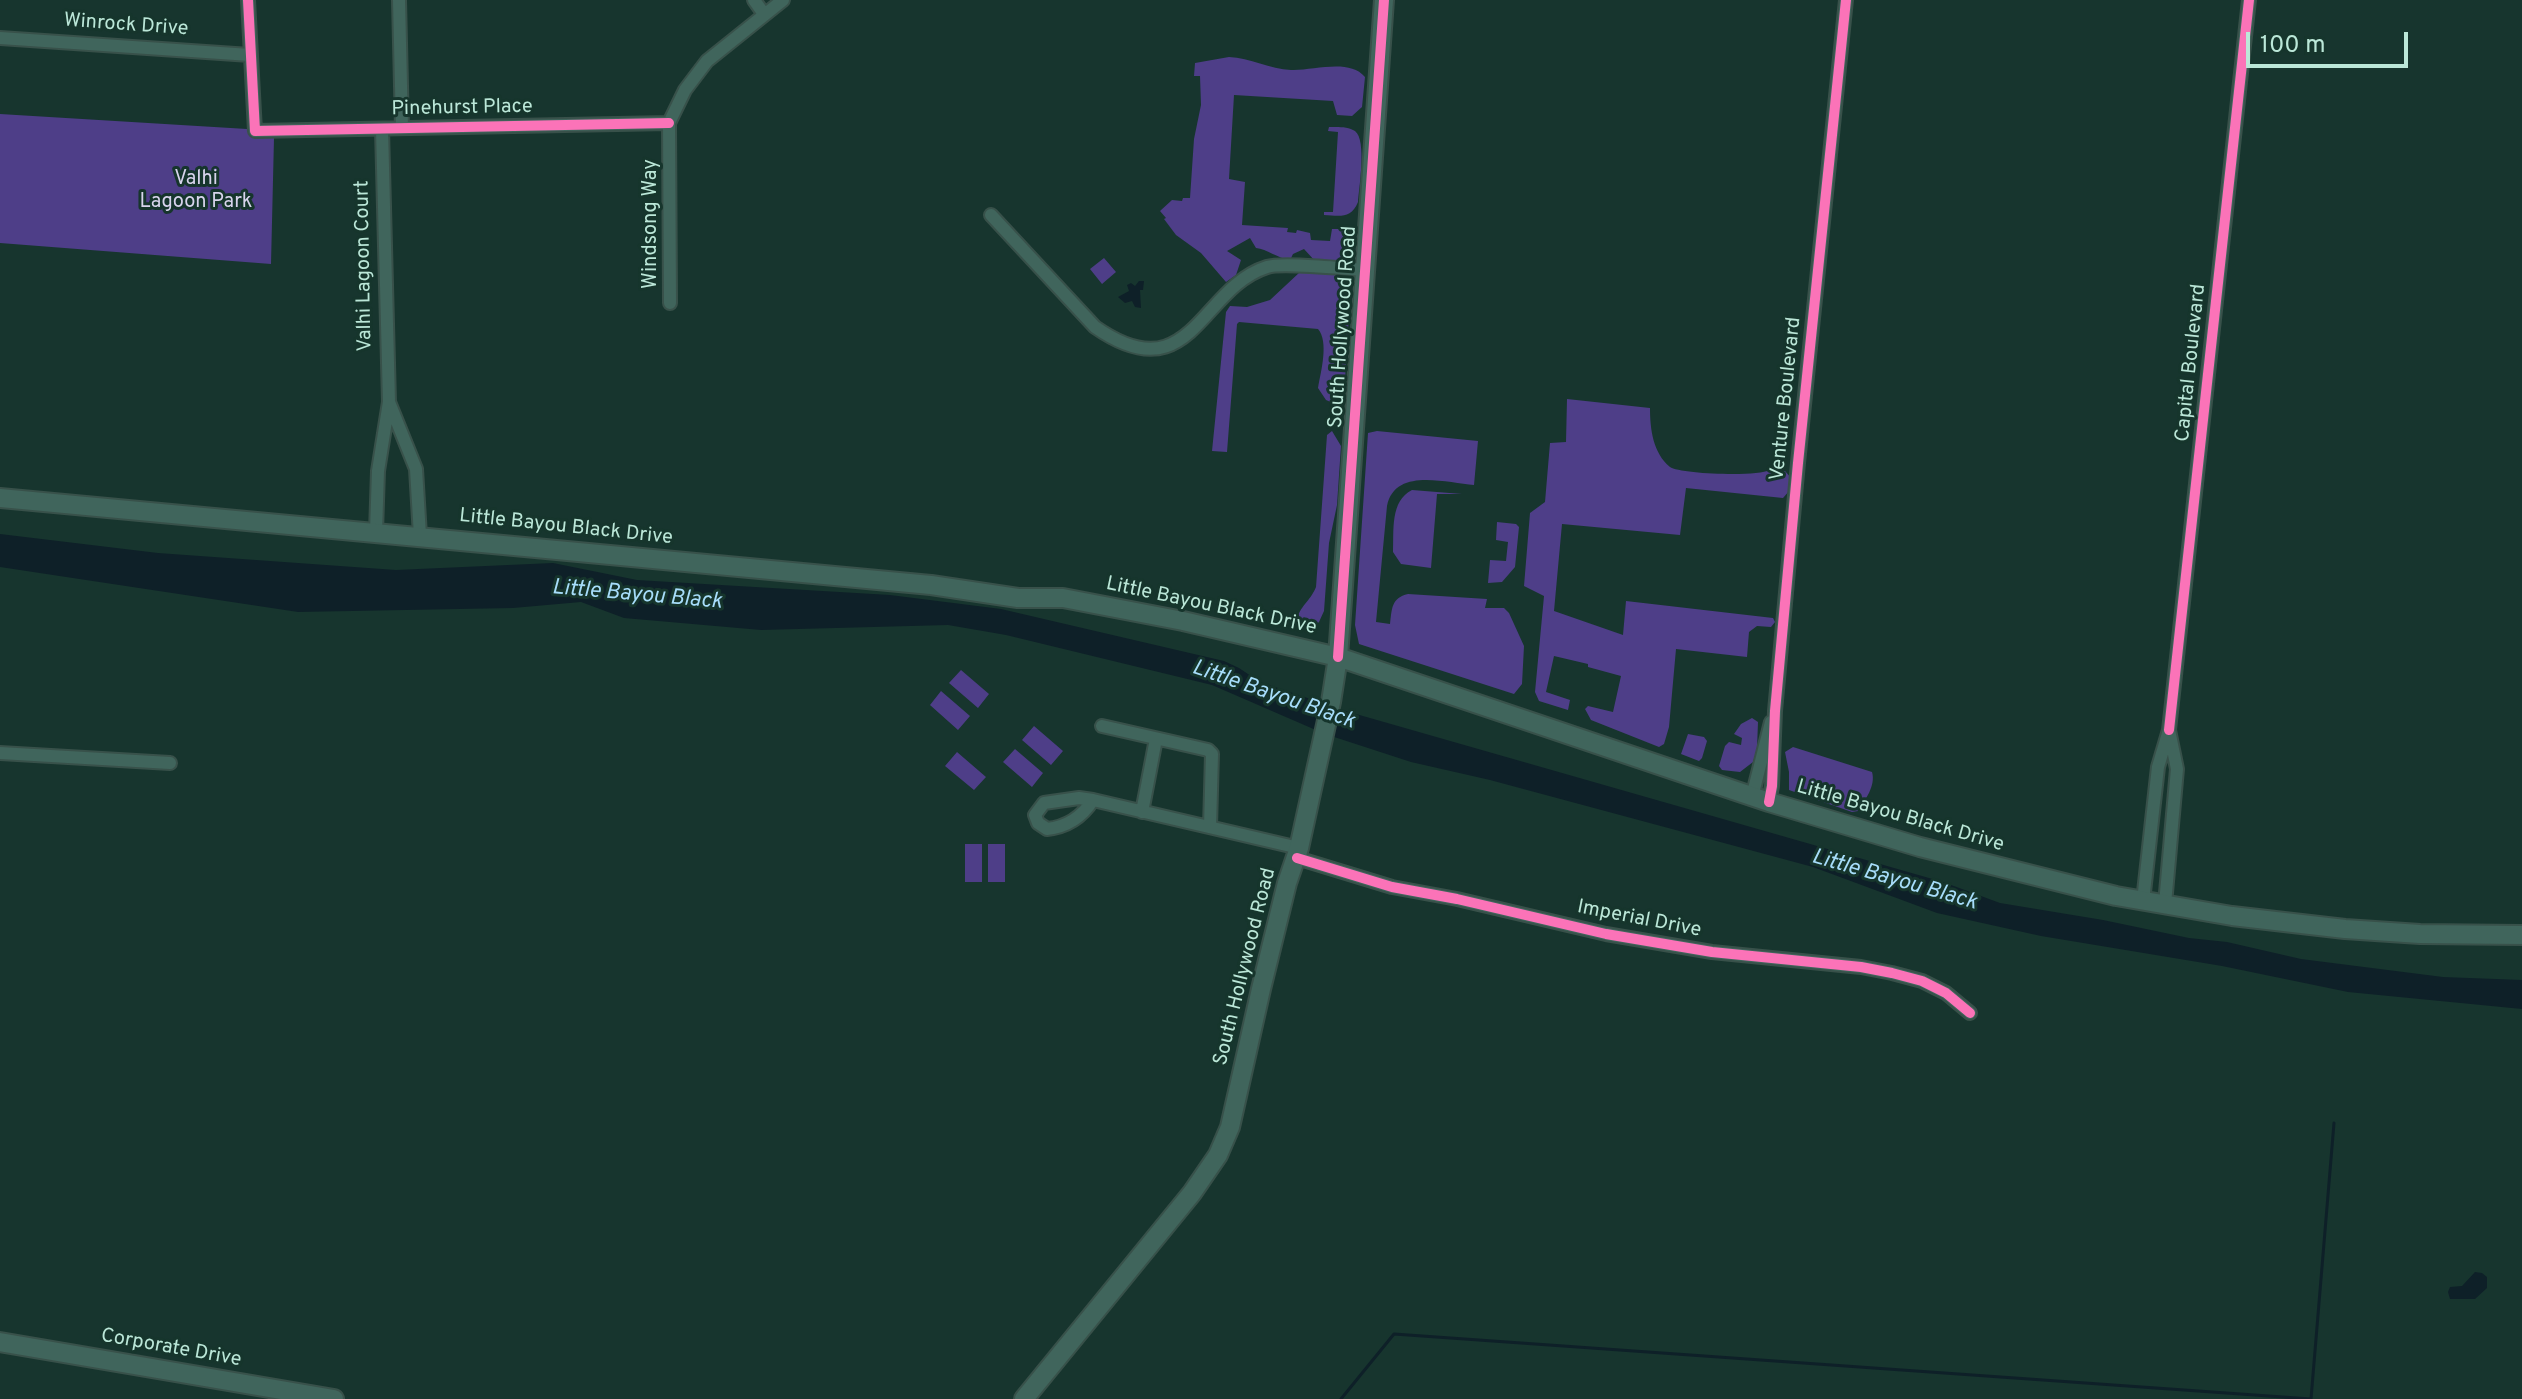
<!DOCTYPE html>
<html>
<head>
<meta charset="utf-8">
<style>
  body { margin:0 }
  #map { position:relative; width:2522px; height:1399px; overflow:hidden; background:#17352e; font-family:Overpass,sans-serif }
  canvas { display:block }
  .scale { position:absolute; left:2246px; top:32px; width:162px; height:36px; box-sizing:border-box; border:4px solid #bbe7d8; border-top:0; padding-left:10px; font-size:24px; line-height:28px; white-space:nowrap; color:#bbe7d8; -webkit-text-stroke:6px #16352c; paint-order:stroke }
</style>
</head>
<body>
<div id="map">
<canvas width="2522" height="1399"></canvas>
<div class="scale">100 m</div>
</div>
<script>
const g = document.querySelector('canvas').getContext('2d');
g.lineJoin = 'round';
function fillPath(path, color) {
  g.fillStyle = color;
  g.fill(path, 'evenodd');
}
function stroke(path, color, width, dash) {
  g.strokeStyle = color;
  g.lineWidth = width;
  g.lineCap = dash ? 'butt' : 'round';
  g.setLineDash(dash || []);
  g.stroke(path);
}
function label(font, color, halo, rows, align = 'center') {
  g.font = font + ' Overpass,sans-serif';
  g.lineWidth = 6;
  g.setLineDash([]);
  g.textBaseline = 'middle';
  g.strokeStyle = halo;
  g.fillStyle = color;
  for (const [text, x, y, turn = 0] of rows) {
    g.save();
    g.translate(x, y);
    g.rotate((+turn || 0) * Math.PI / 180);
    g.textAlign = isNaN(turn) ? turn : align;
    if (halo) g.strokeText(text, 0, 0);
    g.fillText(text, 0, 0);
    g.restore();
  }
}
const green = new Path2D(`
  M1229,57C1250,58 1270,69 1291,70C1313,71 1349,58 1365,77L1362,107L1352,116L1337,115L1333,101L1234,95L1229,179L1245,182L1242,225L1288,228L1287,232L1296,233L1297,230L1310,233L1311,240L1330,241L1332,229H1344L1354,240L1355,254L1349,261H1315L1304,249L1293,254L1290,260C1277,258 1267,249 1256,248L1250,238L1227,251L1241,260L1236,275L1226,282L1201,253L1176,235L1164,219L1166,218L1160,211L1172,200L1182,201L1183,198H1190L1194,139L1201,105L1200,76H1194L1195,63Z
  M0,114L247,129L251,136L274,138L271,264L0,243Z
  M1329,127C1336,127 1348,126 1355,131C1367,140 1359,188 1358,202C1351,219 1340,216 1324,215V212H1333L1338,132L1328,131Z
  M1104,258L1116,272L1102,284L1090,269Z
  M1300,272L1345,275L1351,281L1344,396L1333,403L1326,400L1318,388C1321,371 1329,342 1318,329L1239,322L1237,324L1227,452L1212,451L1226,312L1230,306L1247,307L1270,300Z
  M1567,399L1650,408C1650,429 1653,453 1670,467C1679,474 1759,477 1769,470L1785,471L1792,479L1790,490L1783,498L1686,488L1680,535L1562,524L1554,611L1623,635L1626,601L1773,618L1775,622L1771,627L1757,626L1749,632L1747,657L1676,649L1669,727L1664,744L1659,747L1591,720L1585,709L1588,706L1613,712L1621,676L1588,667V664L1554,656L1546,692L1570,700L1568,710L1539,701L1535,692L1544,596L1524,586L1530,513L1545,502L1550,443L1566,442Z
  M1332,431L1341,446L1337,505L1329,543L1324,611L1319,622L1313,627L1305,628L1296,622C1300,605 1310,602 1316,587L1327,435Z
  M1377,431L1478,441L1474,485C1446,483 1395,467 1387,506L1376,622L1390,624C1392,609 1391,598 1408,594L1487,599L1485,608H1504L1509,613L1524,646L1522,684L1514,694L1359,644L1355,625L1368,433Z
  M1412,490L1462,494H1437L1431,568L1401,564L1393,552C1394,530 1390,501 1412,490Z
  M1497,522L1516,524L1519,527L1515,567L1502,582L1488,583L1490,560L1506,561L1508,542L1496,540Z
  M961,670L989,694L978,708L949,683Z
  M941,691L970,716L958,730L930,705Z
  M1752,718L1758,722L1757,749L1753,762L1740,772L1722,770L1719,766L1725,746L1729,742L1741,745L1742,738L1734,734L1741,724Z
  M1034,726L1063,751L1051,765L1022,740Z
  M1688,734L1704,737L1707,741L1702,758L1699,761L1681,754Z
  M1793,747L1872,772C1876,786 1865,800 1858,811L1852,812L1789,790V772L1785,752Z
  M1015,749L1043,773L1032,787L1003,762Z
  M957,752L986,777L974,790L945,766Z
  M965,844H982V882H965Z
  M988,844H1005V882H988Z`);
const water = new Path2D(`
  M1139,281H1144L1143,290H1140L1141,308L1135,307L1132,301L1125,303L1118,297L1129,291L1127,285L1131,283L1135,286Z
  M0,534L158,553L396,570L553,563L637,580L890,595L1001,609L1224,661L1239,668L1260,682L1349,712L1943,882L2000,903L2103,920L2189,938L2227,942L2301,959L2443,977L2522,980V1009L2348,992L2222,966L2041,936L1937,913L1813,867L1490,780L1411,762L1325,734L1212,685L1006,635L948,625L761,630L624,618L581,602L513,608L298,612L0,567Z
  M2475,1272L2482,1273L2487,1277V1288L2475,1299H2450L2448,1292L2450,1287L2462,1286Z`);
const stream = new Path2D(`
  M1341,1399L1394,1334L2311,1399L2334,1123`);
const street = new Path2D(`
  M248,0L255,131L669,123
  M399,0L402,128
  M754,0L764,14
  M0,38L250,55
  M991,215L1095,327C1191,394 1200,288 1267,267C1283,262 1345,269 1366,270
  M670,303L669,123L685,90L707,61L783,0
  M389,402L416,469L420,536
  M376,532L378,471L389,402L382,129
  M1102,726L1208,750L1212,754L1210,827
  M2169,730L2249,0
  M0,753L170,763
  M1752,797L1771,722
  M1093,800C1082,817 1067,827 1047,829L1038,823L1035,815L1044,803L1079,798L1093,800L1299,848
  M1769,802L1772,786L1775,711L1798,463L1846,0
  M1142,812L1156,739
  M1297,858L1392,887L1457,899L1606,934L1712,952L1861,967L1892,973L1922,981L1946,993L1970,1013
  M2143,901L2158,767L2169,730L2177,769L2165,904`);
const secondary = new Path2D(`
  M0,498L931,585L1018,598H1063L1183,621L1338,657L1769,802L1920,847L2116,896L2232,916L2345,929L2420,934L2522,935
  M0,1342L334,1399
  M1024,1399L1192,1193L1218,1155L1230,1127L1261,989L1287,883L1299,848L1331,702L1338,657L1384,0`);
const cycleway = new Path2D(`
  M248,0L255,131L669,123
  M1338,657L1384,0
  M2169,730L2249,0
  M1769,802L1772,786L1775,711L1798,463L1846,0
  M1297,858L1392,887L1457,899L1606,934L1712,952L1861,967L1892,973L1922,981L1946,993L1970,1013`);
const streetNames = [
  ["Winrock Drive",126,26,4],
  ["Pinehurst Place",462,109,-1],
  ["Windsong Way",652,224,-90],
  ["Valhi Lagoon Court",365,266,-91],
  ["South Hollywood Road",1344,327,-86],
  ["Capital Boulevard",2192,363,-84],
  ["Venture Boulevard",1787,399,-84],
  ["Little Bayou Black Drive",566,528,6],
  ["Little Bayou Black Drive",1211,607,12],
  ["Little Bayou Black Drive",1900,817,16],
  ["Imperial Drive",1639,920,11],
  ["South Hollywood Road",1246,967,-76],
  ["Corporate Drive",171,1349,10]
];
const parkNames = [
  ["Valhi",196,180],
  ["Lagoon Park",196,203]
];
const waterNames = [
  ["Little Bayou Black",637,596,5],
  ["Little Bayou Black",1273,696,19],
  ["Little Bayou Black",1894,881,16]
];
fillPath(green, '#4e3e88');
fillPath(water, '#0e2028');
stroke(stream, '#0e2028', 3);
stroke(street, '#38514a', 16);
stroke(secondary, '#38514a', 22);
stroke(street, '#40655c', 12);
stroke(secondary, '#40655c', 18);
stroke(cycleway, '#fb73b8', 10);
label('20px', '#bbe7d8', '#16352c', streetNames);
label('20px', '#d8d4ed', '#16352c', parkNames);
label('italic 22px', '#a7ddfa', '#16352c', waterNames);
</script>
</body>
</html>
